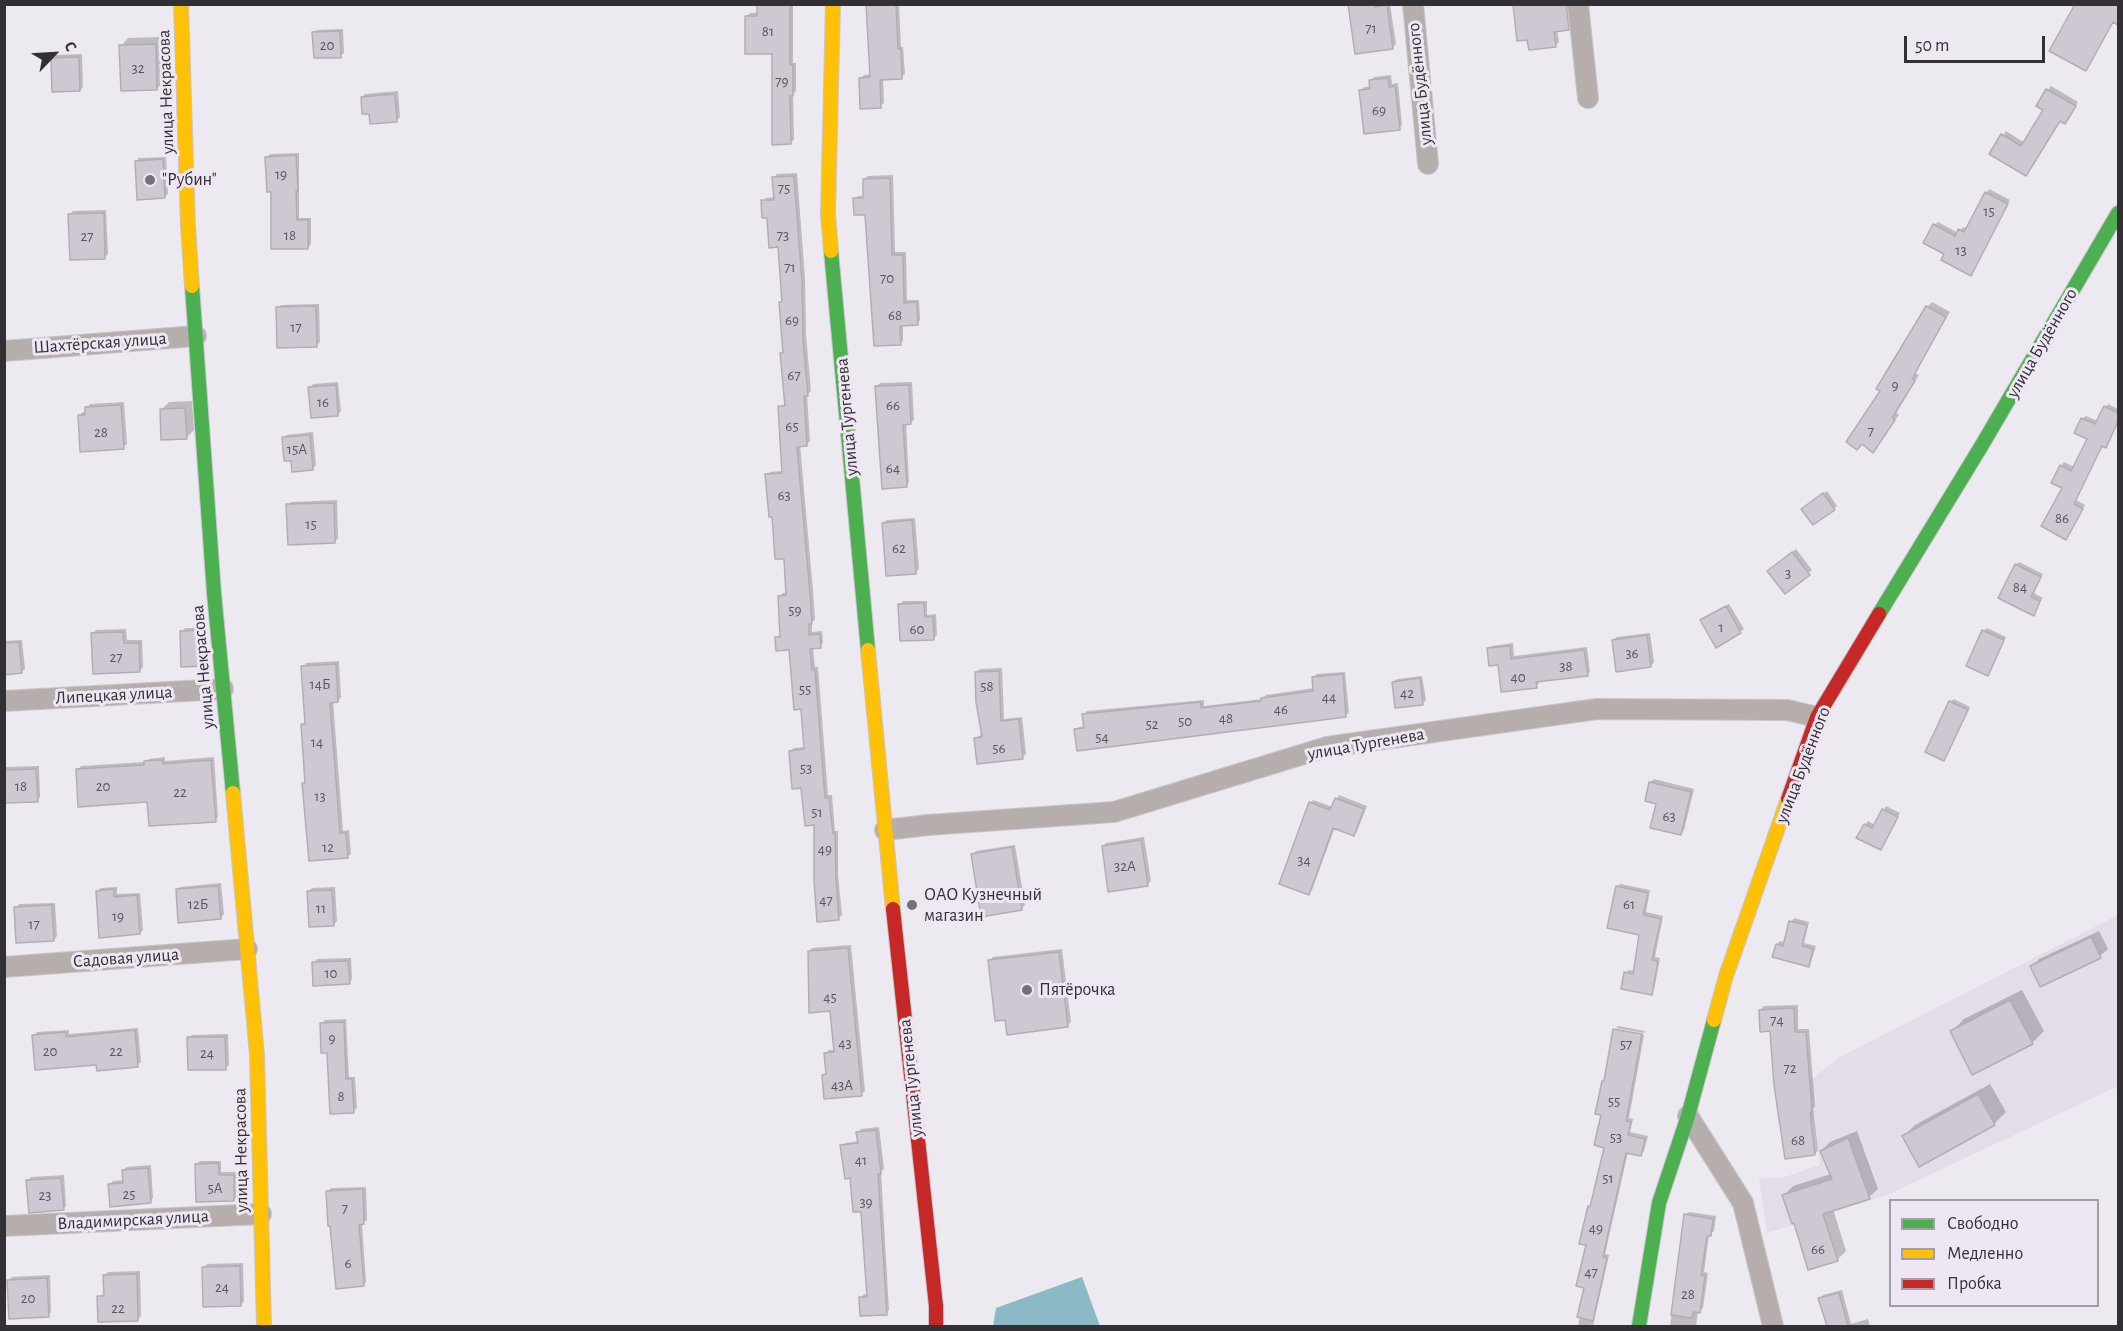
<!DOCTYPE html>
<html>
<head>
<meta charset="utf-8">
<style>
  body { margin:0 }
  #map { position:relative; width:2123px; height:1331px; overflow:hidden; background:#ede9f0; font-family:"Alegreya Sans",sans-serif }
  canvas { display:block }
  .frame { position:absolute; inset:0; border:6px solid #333035; pointer-events:none }
  .legend { position:absolute; left:1889px; top:1199px; width:210px; height:108px; box-sizing:border-box; background:#eee6f3; border:2px solid #a39da7; margin:0; padding:8px 10px; list-style:none; font-size:18px; color:#333035 }
  .legend li { display:flex; align-items:center; gap:12px; height:30px }
  .legend b { width:30px; border:2px solid #a39da7 }
  .north { position:absolute; left:24px; top:24px; width:60px; height:60px; -webkit-text-stroke:4px #eee6f3; paint-order:stroke; rotate:65deg; font-size:16px; font-weight:700; line-height:24px; text-align:center; color:#333035 }
  .north::after { content:''; display:block; margin:auto; width:21px; height:27px; background:#333035; clip-path:polygon(50% 0,100% 100%,50% 72%,0 100%) }
  .scale { position:absolute; left:1904px; top:36px; width:141px; height:27px; box-sizing:border-box; border:3px solid #333035; border-top:0; padding-left:8px; font-size:18px; line-height:21px; white-space:nowrap; color:#333035; -webkit-text-stroke:4px #eee6f3; paint-order:stroke }
</style>
</head>
<body>
<div id="map">
<canvas width="2123" height="1331"></canvas>
<div class="frame"></div>
<ul class="legend">
<li><b style="height:8px;background:#4caf50"></b>Свободно</li>
<li><b style="height:8px;background:#ffc107"></b>Медленно</li>
<li><b style="height:8px;background:#c62828"></b>Пробка</li>
</ul>
<div class="north">С</div>
<div class="scale">50 m</div>
</div>
<script>
const g = document.querySelector('canvas').getContext('2d');
g.lineJoin = 'round';
function fillPath(path, color) {
  g.fillStyle = color;
  g.fill(path, 'evenodd');
}
function stroke(path, color, width, dash) {
  g.strokeStyle = color;
  g.lineWidth = width;
  g.lineCap = dash ? 'butt' : 'round';
  g.setLineDash(dash || []);
  g.stroke(path);
}
function label(font, color, halo, rows, align = 'center') {
  g.font = font + ' "Alegreya Sans",sans-serif';
  g.lineWidth = 6;
  g.setLineDash([]);
  g.textBaseline = 'middle';
  g.strokeStyle = halo;
  g.fillStyle = color;
  for (const [text, x, y, turn = 0] of rows) {
    g.save();
    g.translate(x, y);
    g.rotate((+turn || 0) * Math.PI / 180);
    g.textAlign = isNaN(turn) ? turn : align;
    if (halo) g.strokeText(text, 0, 0);
    g.fillText(text, 0, 0);
    g.restore();
  }
}
const built = new Path2D(`
  M2118,915V1086L1887,1195L1767,1233L1759,1179L1785,1177L1820,1165L1814,1119L1778,1124L1775,1086L1809,1082L1838,1058Z`);
const water = new Path2D(`
  M1082,1277L1100,1326H993L996,1308Z`);
const shadow = new Path2D(`
  M759,4H793V63H796V91L793,94L794,139L791,143L773,53L747,16L750,13H758Z
  M868,4H899L901,47H903L905,74L901,77L883,78L884,103L880,106L861,78L864,75L872,74Z
  M1350,4H1390L1396,44L1392,48Z
  M1514,4H1570L1571,25L1568,28L1557,30L1559,42L1556,45L1528,38Z
  M2076,4H2118V13L2086,70Z
  M343,29L344,53L340,56L314,33L317,30Z
  M163,37L164,81L157,89L121,46L128,38Z
  M4,51L6,93L4,94Z
  M82,54L83,87L80,90L53,58L56,55Z
  M1391,75L1392,84L1398,83L1402,125L1399,129L1361,91L1364,87L1371,86V80L1374,77Z
  M2051,86L2078,102L2068,118L2061,119L2029,171L1992,153L2006,131L2025,143L2045,109L2038,105Z
  M398,91L400,117L397,120L362,97L365,94Z
  M299,153V218H311V244L308,248L272,191L266,158L270,154Z
  M166,157L168,194L164,197L136,161L139,158Z
  M797,173L805,278L806,335L811,391L807,395L810,441L806,445H800L813,590L815,619L812,622V632L822,631L823,643L820,646L813,647L815,667H818L828,795H832L835,831H838V875L842,915L839,918L815,823L790,751L794,748L805,747L803,707L791,649L776,638L781,634L779,597L783,593H788L786,557L773,515L767,475L770,472L783,471L779,407L786,403L782,354L784,352L781,302L784,300L780,245L762,201L766,198L775,197L774,177L777,174Z
  M893,175L895,252H906L907,300H919L920,320L917,323L903,324V340L900,344L866,213L855,199L858,196H864V179L868,176Z
  M1989,189L2010,200L1971,274L1946,254L1934,225L1938,222L1958,233L1963,227L1968,229Z
  M106,210L108,254L105,257L69,215L73,211Z
  M1932,302L1950,312L1915,373L1919,375L1896,412L1899,415L1873,451L1863,443L1882,391L1927,307Z
  M319,304L320,342L316,346L277,308L281,305Z
  M338,382L341,411L337,415L310,388L313,384Z
  M912,382L914,420L910,423H906L909,482L906,486L876,387L880,383Z
  M192,401L194,430L187,437L161,410L169,402Z
  M124,402L127,444L123,447L79,416L83,412H87V408L90,404Z
  M2108,404L2118,409V422L2109,443L2105,446L2103,445L2076,500L2085,505L2066,538L2061,466L2064,462L2074,467L2089,438L2082,419L2086,416L2098,421Z
  M313,432L316,465L313,468L292,459L283,438L287,435Z
  M1827,491L1837,506L1834,509L1807,506Z
  M337,500L338,538L335,542L288,505L291,502Z
  M915,518L919,569L915,572L883,523L887,520Z
  M1796,549L1812,570L1785,592L1772,568Z
  M2019,562L2043,574L2034,593L2043,598L2033,614L2016,565Z
  M903,601H927V615L936,614L937,635L934,638L900,605Z
  M1729,604L1744,629L1740,632L1706,617Z
  M185,628H205L208,661L204,665L182,632Z
  M1987,628L2006,637L1991,671L1988,674L1984,631Z
  M126,629L127,640H142L143,667L140,670L92,634L96,630Z
  M1650,633L1654,662L1651,666L1613,640L1617,637Z
  M22,640L25,669L21,672L4,673V641Z
  M1513,643L1514,656L1587,647L1590,672L1587,675L1539,681V683L1536,687L1500,663L1488,649L1492,646Z
  M339,661L341,697L338,701H333L343,831L349,830L351,854L347,857L304,783L306,781L302,725L306,721L303,667L306,663Z
  M1002,668L1004,719L1022,717L1026,754L1023,757L975,738L983,734L976,673L980,669Z
  M1345,672L1349,712L1346,715L1076,730L1079,727L1085,726L1084,715L1087,711L1204,700V706L1262,699L1266,695L1314,688L1313,677L1317,674Z
  M1422,676L1426,700L1422,704L1393,682L1397,679Z
  M1954,699L1970,707L1947,756L1944,759L1950,702Z
  M165,757V761L214,757L218,817L215,820L78,770L81,766L145,762L149,759Z
  M39,766L40,797L37,801L4,802V767Z
  M1654,779L1694,789L1684,830L1681,834L1657,803L1646,800L1650,782Z
  M1339,795L1367,806L1357,831L1354,834L1335,827L1312,890L1308,893L1310,803L1313,800L1333,807Z
  M1886,806L1900,813L1881,848L1865,825L1868,821L1875,825Z
  M1144,837L1151,881L1148,884L1103,846L1106,843Z
  M1015,845L1025,905L1021,909L973,854L976,851Z
  M221,883L224,914L221,918L177,890L180,887Z
  M1620,884L1650,890L1646,912L1663,916L1655,957L1660,958L1654,990L1651,993L1625,973L1629,970L1635,971L1641,934L1617,887Z
  M117,887V894L140,893L143,930L140,933L97,891L101,888Z
  M335,887L337,921L334,924L309,891L312,888Z
  M55,903L57,936L54,940L16,908L19,904Z
  M1794,918L1809,922L1804,943L1816,946L1811,962L1808,966L1777,944L1780,941L1785,942L1791,922Z
  M2099,931L2108,949L2100,956L2032,967L2039,959Z
  M851,945L865,1091L861,1094L824,1075L827,1071L826,1053L829,1050H835L831,1009L809,952L812,948Z
  M1062,949L1071,1022L1067,1026L989,961L993,957Z
  M351,958L352,979L349,983L314,963L317,959Z
  M2022,990L2044,1031L2032,1043L1952,1031L1964,1019Z
  M1798,1005V1029H1809L1815,1107L1813,1108L1818,1150L1815,1154L1771,1030L1760,1010L1764,1006Z
  M346,1019L349,1077H355L357,1108L353,1111L328,1051L322,1024L325,1020Z
  M1618,1026L1645,1031L1644,1033L1616,1028Z
  M138,1028L141,1062L137,1065L98,1063L34,1036L37,1032L69,1030V1034Z
  M1615,1029V1031L1644,1035L1629,1118L1633,1119L1630,1132L1648,1136L1644,1151L1641,1155L1628,1152L1605,1254L1609,1255L1593,1326H1578L1586,1287L1589,1207L1593,1203L1606,1147L1603,1114V1082L1606,1079Z
  M228,1034L229,1065L226,1068L189,1038L192,1035Z
  M1990,1084L2006,1112L1994,1124L1904,1136L1915,1125Z
  M879,1127L884,1169L881,1172L889,1310L886,1313L861,1298L864,1294H869L862,1210L842,1146L845,1143L859,1141L858,1133L861,1129Z
  M1857,1131L1878,1189L1869,1197L1833,1209L1846,1251L1837,1260L1795,1222L1784,1195L1793,1186L1831,1174L1821,1151L1830,1142Z
  M200,1161H221V1172H237V1196L234,1200L196,1164Z
  M151,1165L153,1198L150,1202L109,1185L113,1181L124,1180L123,1170L127,1167Z
  M64,1175L66,1206L63,1209L28,1181L31,1177Z
  M366,1187L367,1220L362,1223L366,1282L363,1285L328,1191L331,1188Z
  M1689,1212L1716,1216L1714,1231L1709,1235L1704,1272L1708,1273L1703,1308L1698,1311L1696,1326H1670L1685,1215Z
  M243,1263L244,1301L241,1305L203,1268L207,1264Z
  M140,1271L141,1316L138,1319L98,1297L105,1293L104,1276L108,1272Z
  M50,1275L51,1312L48,1315L9,1280L12,1277Z
  M1842,1290L1851,1324L1868,1319L1870,1326H1828L1820,1299L1823,1295Z`);
const building = new Path2D(`
  M866,4H896L898,49H901L902,79L880,80L881,108L860,109L859,78L870,77Z
  M1348,4H1375V7L1387,5L1393,49L1355,54Z
  M1513,4H1566L1569,30L1554,32L1556,47L1529,50L1527,40L1517,41Z
  M2075,4H2118V25L2113,22L2086,71L2049,51Z
  M757,5H790V65H793V96H790L791,144L772,145V54H745V16H757Z
  M340,31L341,58H314L312,32Z
  M156,44L157,90L121,91L119,45Z
  M79,57L80,91L52,92L51,58Z
  M1388,78L1389,87L1395,86L1400,130L1364,134L1359,90L1370,89L1369,80Z
  M2046,89L2076,106L2065,124L2060,121L2026,176L1989,154L2001,134L2021,146L2043,110L2036,106Z
  M395,94L397,122L370,124L369,114H362L361,97Z
  M296,155L298,191H296L297,220H308V249H271V192H267L265,157Z
  M163,159L165,198L137,200L135,161Z
  M794,176L802,282L803,339L808,396H804L807,446L797,447L810,594L812,624H809V635L820,634L821,648L810,649L812,670H815L825,798H829L833,834H835L836,879L839,920L817,922L814,880V825L805,826L801,788L792,789L789,751L804,749L801,709L794,710L789,650L776,651L775,637H780L778,596L786,595L784,559H775L772,517H769L765,474L782,473L778,406H785L780,353H783L779,302H782L778,247L769,248L767,218H762L761,200H774L772,177Z
  M890,178L892,255H903L904,303L917,302L918,325L900,326L901,345L874,346L865,215H854L853,198H863V179Z
  M1985,192L2008,204L1971,276L1941,260L1944,254L1923,243L1933,224L1955,236L1958,229L1964,232Z
  M104,213L105,259L70,260L68,214Z
  M316,306L317,347L277,348L276,307Z
  M1926,306L1946,317L1912,379L1915,381L1892,418L1895,420L1873,453L1862,444L1857,450L1846,442L1880,391L1876,389Z
  M336,385L338,416L311,418L308,387Z
  M909,385L911,424L903,425L907,487L882,489L875,386Z
  M121,405L124,449L80,452L78,415H85V407Z
  M2104,406L2118,413V421L2106,448L2102,446L2074,504L2083,509L2066,540L2041,526L2062,488L2051,483L2060,465L2071,471L2087,439L2074,433L2081,418L2095,424Z
  M185,408L187,439L161,440L160,409Z
  M310,435L313,470L292,472L291,461H284L282,437Z
  M1823,493L1835,510L1813,525L1801,509Z
  M334,503L335,543L288,545L286,504Z
  M912,520L916,574L886,576L882,523Z
  M1792,552L1810,575L1785,594L1767,571Z
  M2015,564L2041,577L2031,597L2040,601L2034,616L1998,598Z
  M924,603L925,617H933L934,640L900,641L898,604Z
  M1726,606L1741,633L1716,648L1700,620Z
  M202,630L205,666L181,667L180,631Z
  M1982,630L2004,640L1988,676L1966,666Z
  M123,632L124,643H139L140,672L93,674L91,633Z
  M1647,635L1651,667L1616,672L1612,640Z
  M19,642L22,673L4,675V643Z
  M1510,646L1511,659L1584,650L1588,676L1536,682L1537,688L1501,692L1498,665L1489,666L1487,648Z
  M336,664L338,702L330,703L340,833H346L348,858L309,861L302,783H305L301,724H305L301,666Z
  M999,671L1001,721L1019,719L1023,759L977,764L974,738L982,737L976,702L975,672Z
  M1343,674L1346,717L1077,751L1074,729L1084,728L1082,714L1201,702V708L1261,701V698L1313,691L1312,677Z
  M1420,678L1423,705L1395,708L1392,682Z
  M1949,701L1968,710L1944,761L1925,752Z
  M162,760L163,764L211,760L216,822L149,826L147,802L78,807L76,769L144,765V761Z
  M36,769L38,802L4,803V770Z
  M1649,782L1691,792L1681,835L1650,828L1656,804L1645,801Z
  M1335,798L1364,809L1354,836L1333,828L1309,895L1279,884L1309,802L1330,810Z
  M1882,809L1898,817L1881,850L1856,838L1864,824L1872,828Z
  M1141,840L1148,886L1108,892L1102,846Z
  M1012,847L1022,910L981,917L971,854Z
  M218,886L221,919L178,923L176,889Z
  M1616,886L1648,893L1643,915L1661,919L1652,960L1658,961L1652,995L1621,989L1624,972L1633,974L1639,935L1607,928Z
  M114,889V897L137,895L140,934L99,938L96,891Z
  M332,890L334,926L309,927L307,891Z
  M52,905L54,941L16,943L14,907Z
  M1789,921L1807,925L1802,946L1813,949L1809,967L1772,957L1776,944L1783,946Z
  M2091,937L2101,958L2040,987L2030,966Z
  M848,948L862,1096L824,1099L822,1075L826,1074L824,1053L834,1052L830,1011L809,1013L808,951Z
  M1059,952L1068,1027L1007,1035L1005,1020L995,1021L988,960Z
  M348,961L350,984L313,986L312,962Z
  M2010,1000L2033,1044L1972,1075L1950,1031Z
  M1794,1008L1795,1032H1806L1812,1112L1810,1113L1815,1155L1785,1159L1774,1085L1770,1031L1760,1032L1759,1010Z
  M344,1022L346,1079H352L354,1113L330,1114L327,1053H321L320,1023Z
  M1613,1029L1642,1034L1626,1121L1631,1122L1628,1135L1645,1139L1641,1156L1626,1153L1603,1257L1607,1258L1593,1321L1577,1317L1584,1288L1576,1286L1586,1245L1579,1244L1588,1206L1590,1207L1604,1148L1594,1145L1601,1115L1595,1114L1602,1081H1604Z
  M135,1030L138,1067L97,1071L96,1065L35,1070L32,1035L66,1032V1037Z
  M187,1037H225L226,1070H188Z
  M1978,1094L1995,1125L1919,1167L1902,1136Z
  M876,1130L881,1174H878L887,1315L860,1316L859,1297H867L861,1212H853L850,1178L845,1179L840,1145L858,1143L856,1132Z
  M1848,1138L1870,1199L1823,1214L1838,1261L1808,1270L1794,1223L1792,1224L1782,1195L1832,1179L1820,1151Z
  M218,1163L219,1175H234V1201L196,1202L195,1164Z
  M148,1168L151,1203L110,1207L108,1184L123,1183L122,1170Z
  M61,1178L64,1210L29,1213L26,1180Z
  M363,1189L364,1224L359,1225L364,1286L336,1289L330,1226H328L326,1191Z
  M1684,1214L1713,1219L1711,1236H1707L1701,1275L1705,1276L1700,1313L1693,1312L1692,1318L1671,1315Z
  M240,1266L241,1306L203,1307L202,1267Z
  M137,1274L138,1321L98,1322L97,1296H104L103,1275Z
  M47,1278L49,1317L9,1319L7,1280Z
  M1839,1293L1848,1326H1827L1818,1298Z`);
const street = new Path2D(`
  M1413,4L1428,164
  M1578,4L1588,98
  M4,351L196,336
  M4,701L223,689
  M885,830L928,825L1114,812L1327,747L1597,709L1787,710L1817,717
  M4,967L247,949
  M1688,1116L1743,1203L1773,1326
  M4,1226L261,1214`);
const fast = new Path2D(`
  M831,251L868,650
  M192,286L214,593L233,793
  M1879,614L1982,445L2118,213
  M1639,1326L1659,1203L1688,1116L1714,1020`);
const slow = new Path2D(`
  M181,4L188,226L192,286
  M831,251L828,214L833,4
  M868,650L893,909
  M233,793L257,1055L264,1326
  M1714,1020L1726,976L1788,799`);
const jam = new Path2D(`
  M1788,799L1817,717L1879,614
  M893,909L936,1306V1326`);
const markers = [
  [150,180,6,"#747176"],
  [912,905,6,"#747176"],
  [1027,990,6,"#747176"]
];
const numberNames = [
  ["71",1371,28],
  ["81",768,31],
  ["20",327,45],
  ["32",138,68],
  ["79",782,81],
  ["69",1379,110],
  ["19",281,174],
  ["75",784,188],
  ["15",1989,211],
  ["18",290,235],
  ["73",783,235],
  ["27",87,236],
  ["13",1961,250],
  ["71",790,267],
  ["70",887,278],
  ["68",895,315],
  ["69",792,320],
  ["17",296,327],
  ["67",794,375],
  ["9",1895,385],
  ["16",323,402],
  ["66",893,405],
  ["65",792,426],
  ["7",1871,431],
  ["28",101,432],
  ["15А",297,449],
  ["64",893,468],
  ["63",784,495],
  ["86",2062,518],
  ["15",311,524],
  ["62",899,548],
  ["3",1788,573],
  ["84",2020,587],
  ["59",795,610],
  ["1",1721,627],
  ["60",917,629],
  ["36",1632,653],
  ["27",116,657],
  ["38",1566,666],
  ["40",1518,677],
  ["14Б",320,684],
  ["58",987,686],
  ["55",805,689],
  ["42",1407,693],
  ["44",1329,697],
  ["46",1281,709],
  ["48",1226,718],
  ["50",1185,721],
  ["52",1152,724],
  ["54",1102,737],
  ["14",317,742],
  ["56",999,748],
  ["53",806,768],
  ["18",21,786],
  ["20",103,786],
  ["22",180,792],
  ["13",320,796],
  ["51",817,812],
  ["63",1669,816],
  ["12",328,847],
  ["49",825,849],
  ["34",1304,860],
  ["32А",1125,866],
  ["47",826,900],
  ["12Б",198,904],
  ["61",1629,904],
  ["11",321,908],
  ["19",118,916],
  ["17",34,924],
  ["10",331,973],
  ["45",830,997],
  ["74",1777,1020],
  ["9",332,1038],
  ["43",845,1043],
  ["57",1626,1044],
  ["20",50,1051],
  ["22",116,1051],
  ["24",207,1053],
  ["72",1790,1068],
  ["43А",842,1085],
  ["8",341,1096],
  ["55",1614,1101],
  ["53",1616,1137],
  ["68",1798,1140],
  ["41",861,1160],
  ["51",1608,1178],
  ["5А",215,1188],
  ["25",129,1194],
  ["23",45,1195],
  ["39",866,1202],
  ["7",345,1208],
  ["49",1596,1228],
  ["66",1818,1249],
  ["6",348,1263],
  ["47",1591,1272],
  ["24",222,1287],
  ["28",1688,1294],
  ["20",28,1298],
  ["22",118,1308]
];
const streetNames = [
  ["улица Будённого",1420,84,-96],
  ["улица Некрасова",166,92,-92],
  ["Шахтёрская улица",100,343,-4],
  ["улица Будённого",2042,343,-60],
  ["улица Тургенева",847,417,-95],
  ["улица Некрасова",203,667,-95],
  ["Липецкая улица",114,695,-3],
  ["улица Тургенева",1366,744,-10],
  ["улица Будённого",1803,765,-69],
  ["Садовая улица",126,958,-4],
  ["улица Тургенева",911,1078,-96],
  ["улица Некрасова",241,1150,-91],
  ["Владимирская улица",133,1220,-3]
];
const poiNames = [
  ["\"Рубин\"",162,180],
  ["ОАО Кузнечный",924,895],
  ["магазин",924,916],
  ["Пятёрочка",1039,990]
];
fillPath(built, '#e4dce9');
fillPath(water, '#8bb9c5');
fillPath(shadow, '#0003');
fillPath(building, '#cfc8d3');
stroke(building, '#b1aeb3', 1.5);
stroke(street, '#c8c5ca', 22);
stroke(fast, '#c8c5ca', 16);
stroke(slow, '#c8c5ca', 16);
stroke(jam, '#c8c5ca', 16);
stroke(street, '#b6aead', 20);
stroke(fast, '#4caf50', 14);
stroke(slow, '#ffc107', 14);
stroke(jam, '#c62828', 14);
for (const [x, y, r, color] of markers) {
  const dot = new Path2D();
  dot.arc(x, y, r, 0, 2 * Math.PI);
  g.fillStyle = color;
  g.fill(dot);
  stroke(dot, '#eee6f3', 2);
}
label('15px', '#5a565c', null, numberNames);
label('18px', '#333035', '#eee6f3', streetNames);
label('18px', '#333035', '#eee6f3', poiNames, 'left');
</script>
</body>
</html>
